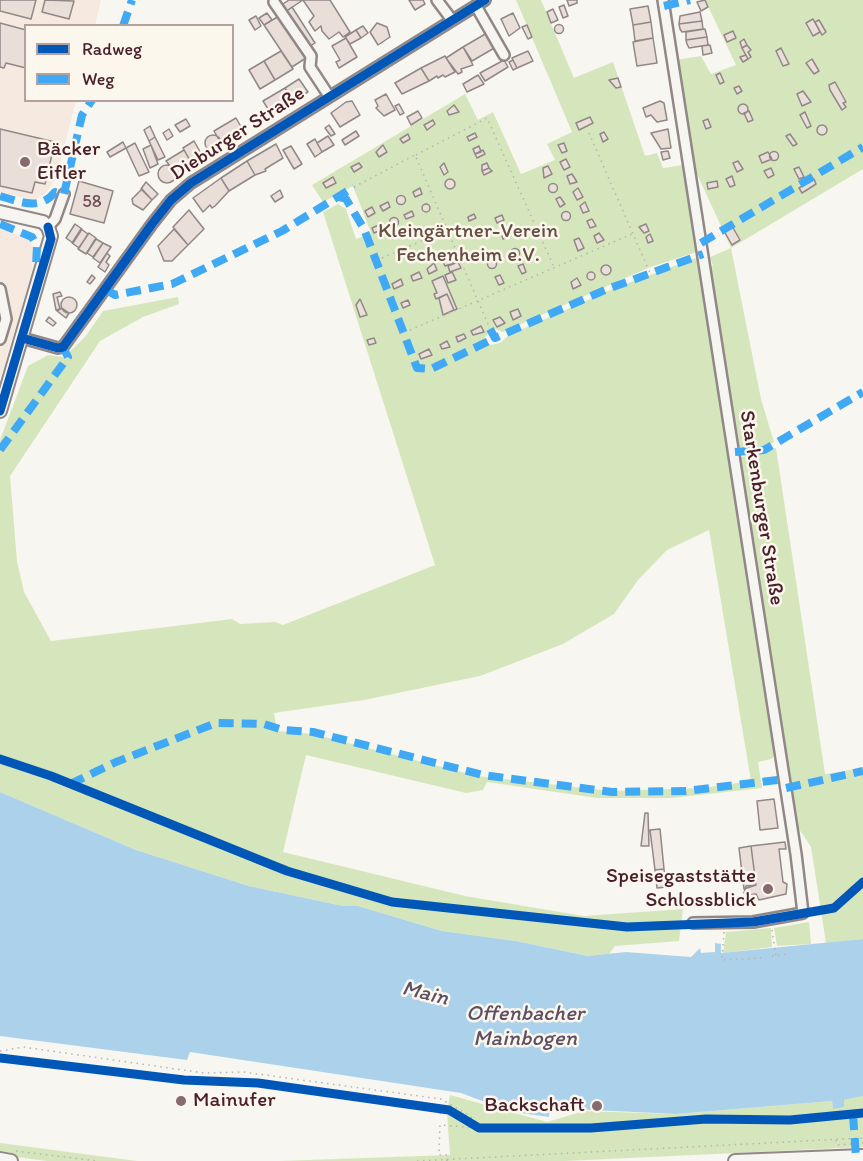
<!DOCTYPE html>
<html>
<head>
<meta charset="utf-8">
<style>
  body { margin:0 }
  #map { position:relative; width:863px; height:1161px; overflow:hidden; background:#f8f6f0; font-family:Itim,sans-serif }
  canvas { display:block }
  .legend { position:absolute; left:24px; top:24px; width:210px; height:78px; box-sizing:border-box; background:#fbf7ec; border:2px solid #b4a19f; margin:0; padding:8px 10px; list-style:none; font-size:18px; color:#4a1f2b }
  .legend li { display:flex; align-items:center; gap:12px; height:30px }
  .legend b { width:30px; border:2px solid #b4a19f }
</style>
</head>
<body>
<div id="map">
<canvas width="863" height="1161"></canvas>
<ul class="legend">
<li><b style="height:8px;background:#0057b8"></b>Radweg</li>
<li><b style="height:8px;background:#3fa9f5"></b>Weg</li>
</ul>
</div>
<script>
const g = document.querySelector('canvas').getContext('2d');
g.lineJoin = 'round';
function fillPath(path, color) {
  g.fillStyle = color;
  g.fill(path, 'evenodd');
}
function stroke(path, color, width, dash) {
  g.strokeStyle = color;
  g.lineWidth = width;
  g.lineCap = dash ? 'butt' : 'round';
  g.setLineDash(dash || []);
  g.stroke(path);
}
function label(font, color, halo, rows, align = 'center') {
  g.font = font + ' Itim,sans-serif';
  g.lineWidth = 5;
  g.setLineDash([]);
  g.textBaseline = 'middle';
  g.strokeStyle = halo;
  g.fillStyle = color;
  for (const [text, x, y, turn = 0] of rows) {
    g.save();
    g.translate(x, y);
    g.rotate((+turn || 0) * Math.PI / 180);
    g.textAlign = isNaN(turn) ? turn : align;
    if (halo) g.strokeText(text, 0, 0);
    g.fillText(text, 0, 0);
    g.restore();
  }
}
const built = new Path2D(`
  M0,0H101L95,25L26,26V100L76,101L56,178L47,192L34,200L0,192Z
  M0,229L27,238L32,244L34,253L31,276L0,379Z`);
const green = new Path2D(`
  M516,0H541L574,78L613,62L645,156L657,153L663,168L683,165L696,252L648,268L503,332L493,328L483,340L491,345L500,343L509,335L615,288L696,258L698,261L779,753L771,759L758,762L762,788L672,798H597L487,782L483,790L466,793L306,755L283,852L465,896L584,916L683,909L679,941L615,946L609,954L588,956L516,941L442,931L358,906H343L249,886L136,850L0,792V440L28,366L48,355L64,357L85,337L103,311L178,297L179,304L143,317L100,341L10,476L17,561L24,592L51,641L232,619L240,624L275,622L283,625L435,565L323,212L338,204L346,209L356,239L371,233L353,186L323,202L312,185L465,94L478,120L493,112L521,174L555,160L547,144L572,132ZM709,530L751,781L702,788L611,791L477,776L313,734L277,731L274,713L364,700L480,676L563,644L614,614L638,580L667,550Z
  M705,0H863V169L731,248L761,399L774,442C762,448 748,454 736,445L709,267L713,266L710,257L731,248L692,163L675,60L701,56L711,74L736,65Z
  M776,448L825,774L863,768V939L826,943L811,847L799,829L791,790L738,457L754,456Z
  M809,922L811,944L777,946L774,928Z
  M771,928L772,947L723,953L726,932Z
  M450,1095L547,1122L584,1111L676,1114L832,1101L833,1108L844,1100L863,1096V1147L566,1161H279L450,1155L447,1113Z
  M0,1143L15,1145L137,1161H47L0,1155Z`);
const water = new Path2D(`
  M0,792L136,850L249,886L343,906H358L442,931L516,941L588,956L626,952L691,957L700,948L701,953L715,952V943L721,944V953L863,939V1096L844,1100V1107L833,1109L832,1101L676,1114L550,1108L549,1117L514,1112L512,1109L501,1108L461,1093L190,1052L187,1060L0,1036Z`);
const building = new Path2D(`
  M0,0H36L31,19L0,11Z
  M45,0L74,1L69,19L42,12Z
  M289,0H303L285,12L280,6Z
  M303,0H330L350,32L343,37L339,32L329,39L322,31L321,26L315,31L309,22L314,16Z
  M409,0H423L425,4L415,10Z
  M567,0H577V3L569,6Z
  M705,0L708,7L701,11L697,2Z
  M564,5L568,16L563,18L559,7Z
  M648,6L651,22L633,25L630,9Z
  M292,7L315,43L309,47L285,12Z
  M553,9L558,20L551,23L547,12Z
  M700,12L702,21L679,24L680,16Z
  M267,13L272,20L264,25L259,18Z
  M513,13L520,28L509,36L501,19Z
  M256,16L261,26L255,30L249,20Z
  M279,16L306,58L292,67L264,25Z
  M813,19L820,32L813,36L806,23Z
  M819,20L826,32L822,35L815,22Z
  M702,21L703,29L682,32L680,29L679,24Z
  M651,22L653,38L635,41L633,25Z
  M0,23L26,30V68L6,63L4,68L0,67Z
  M377,23L387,27L390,37L378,45L370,32Z
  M554.5 29a4.5 4.5 0 1 1 9 0a4.5 4.5 0 1 1-9 0Z
  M527,25L532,37L528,39L522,27Z
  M363,26L368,33L361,38L356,30Z
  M705,29L707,37L686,40V32Z
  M356,30L361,38L350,44L345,37Z
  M733,31L736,38L727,42L724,35Z
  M487,33L496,47L472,61L463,47Z
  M707,37L708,45L689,48L687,44L686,40Z
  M346,38L357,57L339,68L336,62L340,60L332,46Z
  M653,38L657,63L637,66L633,42Z
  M744,39L747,45L742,48L740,42Z
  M710,45L712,53L703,55L702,46Z
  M747,45L751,50L748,52L751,57L748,59L742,48Z
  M463,47L473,65L461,69L462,72L458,74L446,58Z
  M781,48L789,64L783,66L776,51Z
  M281,51L293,69L275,80L264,61Z
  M528,51L533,61L517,68L512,58Z
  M746,55L748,59L743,62L740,57Z
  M445,56L455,72L445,77L443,75L438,78L437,76L429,81L421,68Z
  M812,59L819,71L814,74L806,63Z
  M504,60L508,67L485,81L480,73Z
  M513,60L517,68L513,70L509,62Z
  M264,61L275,80L260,89L249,70Z
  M421,68L429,81L402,94L395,83Z
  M720,73L724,82L720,84L716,75Z
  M478,75L484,84L467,92L463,84Z
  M618,78L621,87L616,88L609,80Z
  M299,79L308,92L293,101L285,88Z
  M835,82L846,102L843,103L846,107L842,110L830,90L829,85Z
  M739,86L742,91L737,94L734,88Z
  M285,88L293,101L272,115L263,101Z
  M803,91L811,102L802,106L797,94Z
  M386,94L395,110L384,116L376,108L378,106L375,100Z
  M352,101L360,115L340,127L331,113L346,102Z
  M660,101L664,103L667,120L657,122L651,115L646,117L643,108Z
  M399,104L404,113L400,115L395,106Z
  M738 109a5 5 0 1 1 10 0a5 5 0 1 1-10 0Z
  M454,105L459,112L449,115L447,111Z
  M418,111L422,118L411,125L407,117Z
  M749,111L753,120L748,122L744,113Z
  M805,112L811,126L807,128L800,115Z
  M590,117L593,123L579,130L576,123Z
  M236,118L244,132L222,145L214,131Z
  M186,119L190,126L180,132L175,125Z
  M708,119L711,127L706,129L703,121Z
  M433,120L435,124L427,130L424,125Z
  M817 130a5 5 0 1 1 10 0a5 5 0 1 1-10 0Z
  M329,125L335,134L331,136L325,128Z
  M150,126L155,137L149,141L144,130Z
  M0,129L55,142L45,184L35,182L32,193L0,186Z
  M169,129L173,136L167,140L163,133Z
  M668,129L671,148L661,149L651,133Z
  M356,131L359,136L345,145L342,140Z
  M604,132L608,139L603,142L600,134Z
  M475,133L477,137L469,141L467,137Z
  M408,134L410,139L403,143L400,139Z
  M790,134L797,144L793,146L786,136Z
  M205 143a8 8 0 1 1 16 0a8 8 0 1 1-16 0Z
  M328,136L334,145L322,152L317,143Z
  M155,137L165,157L158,160L149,141Z
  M315,139L322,152L315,157L307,144Z
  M194,141L203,157L192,164L183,148Z
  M123,142L126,148L110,157L107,152Z
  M135,143L149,172L139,176L126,148Z
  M564,143L567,151L562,153L558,145Z
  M276,144L283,158L265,169L266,171L255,175L247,161Z
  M151,145L158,164L150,168L143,149Z
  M383,145L387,152L379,157L376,152Z
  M291,146L302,164L294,169L283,150Z
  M479,146L481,152L475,154L473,149Z
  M184,150L192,164L178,175L166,161Z
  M483,150L485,154L477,158L475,154Z
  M668,151L670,158L663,160L661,152Z
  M769.5 156a4.5 4.5 0 1 1 9 0a4.5 4.5 0 1 1-9 0Z
  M768,152L772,159L762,163L759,156Z
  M566,159L570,167L564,170L560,162Z
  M247,161L255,175L229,191L221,178Z
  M738,161L743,169L737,172L733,163Z
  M359,163L362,167L354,172L351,167Z
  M444,163L448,172L444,175L440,167Z
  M487,163L489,168L482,171V165Z
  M158 174a9 9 0 1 1 18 0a9 9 0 1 1-18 0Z
  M548,166L552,174L544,178L543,168Z
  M799,167L804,177L799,179L794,169Z
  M489,168L492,171L484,175L482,171Z
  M771,168L774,175L768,178L764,171Z
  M572,174L577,182L570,184L567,176Z
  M732,176L735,185L730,187L726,179Z
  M333,177L336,183L326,188L323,183Z
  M221,178L229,191L215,206L212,208L210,205L203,212L193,198Z
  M814,179L816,184L802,193L799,188Z
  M445 184a5 5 0 1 1 10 0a5 5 0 1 1-10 0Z
  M79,181L113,191L104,223L70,214Z
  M717,181L718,187L708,189L707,183Z
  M146,182L158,194L152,200L141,189Z
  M548.5 188a4.5 4.5 0 1 1 9 0a4.5 4.5 0 1 1-9 0Z
  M420,188L422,194L415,197L413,192Z
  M578,188L583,197L577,200L573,192Z
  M142,189L152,200L143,210L133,204L132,199Z
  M280,190L283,197L275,202L271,196Z
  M396.5 200a4.5 4.5 0 1 1 9 0a4.5 4.5 0 1 1-9 0Z
  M560,197L565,204L560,207L556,199Z
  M388,202L390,207L383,211L380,206Z
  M585,202L589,211L583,213L580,206Z
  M422 208a4 4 0 1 1 8 0a4 4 0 1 1-8 0Z
  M372,207L375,213L368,217L365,211Z
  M189,210L204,229L188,245L173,227Z
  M412,211L414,216L406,219L404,215Z
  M561.5 216a4.5 4.5 0 1 1 9 0a4.5 4.5 0 1 1-9 0Z
  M474,214L476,218L469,221L468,217Z
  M502,215L504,220L497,223L495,218Z
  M389.5 222a4.5 4.5 0 1 1 9 0a4.5 4.5 0 1 1-9 0Z
  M592,219L596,226L590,228L587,221Z
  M75,224L82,229L73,243L66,238Z
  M646,224L649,231L644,233L639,227Z
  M379,225L381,230L374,233L372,228Z
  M732,226L740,240L732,245L724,231Z
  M81,229L88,234L79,248L72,243Z
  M174,229L188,245L172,261H164L158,246Z
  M482,230L484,234L476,238L474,234Z
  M508,232L510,237L503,239L502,236Z
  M89,233L96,238L86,254L78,249Z
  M599,233L604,240L597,243L594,236Z
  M650,234L653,241L648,243L646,237Z
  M579,238L584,248L578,251L574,240Z
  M96,239L103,243L93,257L87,253Z
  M103,243L111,247L100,263L93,258Z
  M510.5 253a4.5 4.5 0 1 1 9 0a4.5 4.5 0 1 1-9 0Z
  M107,253L110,256L106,262L109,265L105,272L98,267Z
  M450,257L453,263L445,266L443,262Z
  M487.5 264a4.5 4.5 0 1 1 9 0a4.5 4.5 0 1 1-9 0Z
  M458,262L461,268L450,272L448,266Z
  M434,263L437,270L429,274L427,269Z
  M523,264L526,272L522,274L518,266Z
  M601 270a5 5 0 1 1 10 0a5 5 0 1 1-10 0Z
  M419,272L422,278L413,281L411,276Z
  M452,272L456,280L448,283L445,275Z
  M587 276a4 4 0 1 1 8 0a4 4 0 1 1-8 0Z
  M92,275L95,278L90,284L87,282Z
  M500,275L504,283L499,285L495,277Z
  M443,276L457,309L454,310L447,294L436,299L434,294L437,293L432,281Z
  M577,278L581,285L573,289L571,282Z
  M401,279L403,285L394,289L392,284Z
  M60,292L62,296L57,297L60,309L56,310L53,294Z
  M447,294L454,310L443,315L439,298Z
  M61 305a8 8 0 1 1 16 0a8 8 0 1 1-16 0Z
  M360,299L367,315L360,317L356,305Z
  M408,300L410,305L403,308L401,303Z
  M62,308L69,313L66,318L57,311Z
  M518,309L521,316L513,320L510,312Z
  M49,317L56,323L53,326L46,321Z
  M500,317L505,323L497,327L493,320Z
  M481,326L484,332L473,335L471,331Z
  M464,334L466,338L458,342L456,337Z
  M374,338L376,343L369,345L367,340Z
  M447,341L450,347L442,349L440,345Z
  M429,349L432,355L421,359L419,354Z
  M774,799L778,828L760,830L757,801Z
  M645,813H648L649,846H641Z
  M660,829L664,869L655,870L650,830Z
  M785,842L786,849H779L783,882L787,884L786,894L759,900L756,894L747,895L744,893L746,886L756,885L751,846Z
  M751,846L756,885L744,889L739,848Z
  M664,869L666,887L657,888L655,870Z`);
const path = new Path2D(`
  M589,133L650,273
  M416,155L487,118L554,267
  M354,187L415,155L490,329
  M382,258L447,230
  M410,330L632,234
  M772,930L776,956
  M724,932L722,960L762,958
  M772,956L789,954
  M0,1051L23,1047L204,1073L243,1072L441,1099L470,1116L479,1128
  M14,1064L15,1060
  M38,1065L39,1061
  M63,1069L64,1066
  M86,1070L88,1068
  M109,1073L110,1071
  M132,1074V1075
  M156,1078V1077
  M203,1082V1086
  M226,1082V1085
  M178,1083V1079
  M250,1084V1083
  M273,1088V1086
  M296,1092V1089
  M320,1095V1092
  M343,1096L344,1100
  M368,1099L369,1104
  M394,1103L395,1107
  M417,1106L418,1110
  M440,1114L442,1110
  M836,1140L837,1145L863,1143
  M16,1151L97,1161
  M417,1161L863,1138
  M447,1161V1155H439L440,1125L478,1128`);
const minor = new Path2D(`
  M437,0L452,20
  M663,0L796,854L803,913L753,922L693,923
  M274,2L311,56L310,67L329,96
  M476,6L504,55
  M48,227L55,219L64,194
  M0,289L6,319L0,339
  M22,338L58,348L63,347L152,224L171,200L191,183L485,0`);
const major = new Path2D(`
  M0,212L43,222L48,227L51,236L0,411
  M0,1159L11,1161
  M735,1161L863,1156`);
const quiet = new Path2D(`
  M664,6L690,0
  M123,26L132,0
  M0,196C21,202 40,211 55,192L64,194L82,115L92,100
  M339,197L346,199L364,229L417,368L431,369L495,338
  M0,224L32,237L37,246L36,266
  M701,243L863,147
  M105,289L115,295L172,284L282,231L354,187
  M490,329L495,338L605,290L703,254
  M0,450L68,357L63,347
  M735,452L764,450L863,392
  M70,784L116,762L216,723L264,724L283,730L313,732L483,775L612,792L686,791L785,779
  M786,788L863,771
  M853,1115L856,1157`);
const cycleway = new Path2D(`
  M22,338L58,348L63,347L152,224L171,200L191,183L485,0
  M0,411L51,239L48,227
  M0,759L51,776L287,871L392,902L627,927L753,922L834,908L863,882
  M0,1058L184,1080L258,1083L449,1110L479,1128H591L706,1119L790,1120L863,1113`);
const markers = [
  [25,162,6,"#876a70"],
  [768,889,6,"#876a70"],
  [181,1101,6,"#876a70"],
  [597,1106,6,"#876a70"]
];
const numberNames = [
  ["58",92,202]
];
const streetNames = [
  ["Dieburger Straße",238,134,-33],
  ["Starkenburger Straße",761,508,81]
];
const poiNames = [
  ["Bäcker",37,150],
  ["Eifler",37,174],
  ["Speisegaststätte",756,877,"right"],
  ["Schlossblick",756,901,"right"],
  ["Mainufer",193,1101],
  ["Backschaft",585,1106,"right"]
];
const parkNames = [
  ["Kleingärtner-Verein",468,232],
  ["Fechenheim e.V.",468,256]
];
const waterNames = [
  ["Main",425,994,14],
  ["Offenbacher",525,1014],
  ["Mainbogen",525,1039]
];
fillPath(built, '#f6e9df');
fillPath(green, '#d6e6bc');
fillPath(water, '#acd2eb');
fillPath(building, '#eaded8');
stroke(building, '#918787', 1.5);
stroke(minor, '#918787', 14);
stroke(major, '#918787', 16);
stroke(path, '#b8b3b1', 1.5, [1.5, 4.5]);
stroke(minor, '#f6f5f1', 9);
stroke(major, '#f6f5f1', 12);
stroke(quiet, '#3fa9f5', 8, [15, 8]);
stroke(cycleway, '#0057b8', 9);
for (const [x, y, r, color] of markers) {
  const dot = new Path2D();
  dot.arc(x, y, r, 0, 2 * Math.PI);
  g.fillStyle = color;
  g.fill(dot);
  stroke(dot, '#fbf7ec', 2);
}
label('18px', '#724f56', null, numberNames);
label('21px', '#4a1f2b', '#fbf7ec', streetNames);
label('21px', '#4a1f2b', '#fbf7ec', poiNames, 'left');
label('21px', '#664e44', '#fbf7ec', parkNames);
label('italic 22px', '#5e5064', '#fbf7ec', waterNames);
</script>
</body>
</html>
